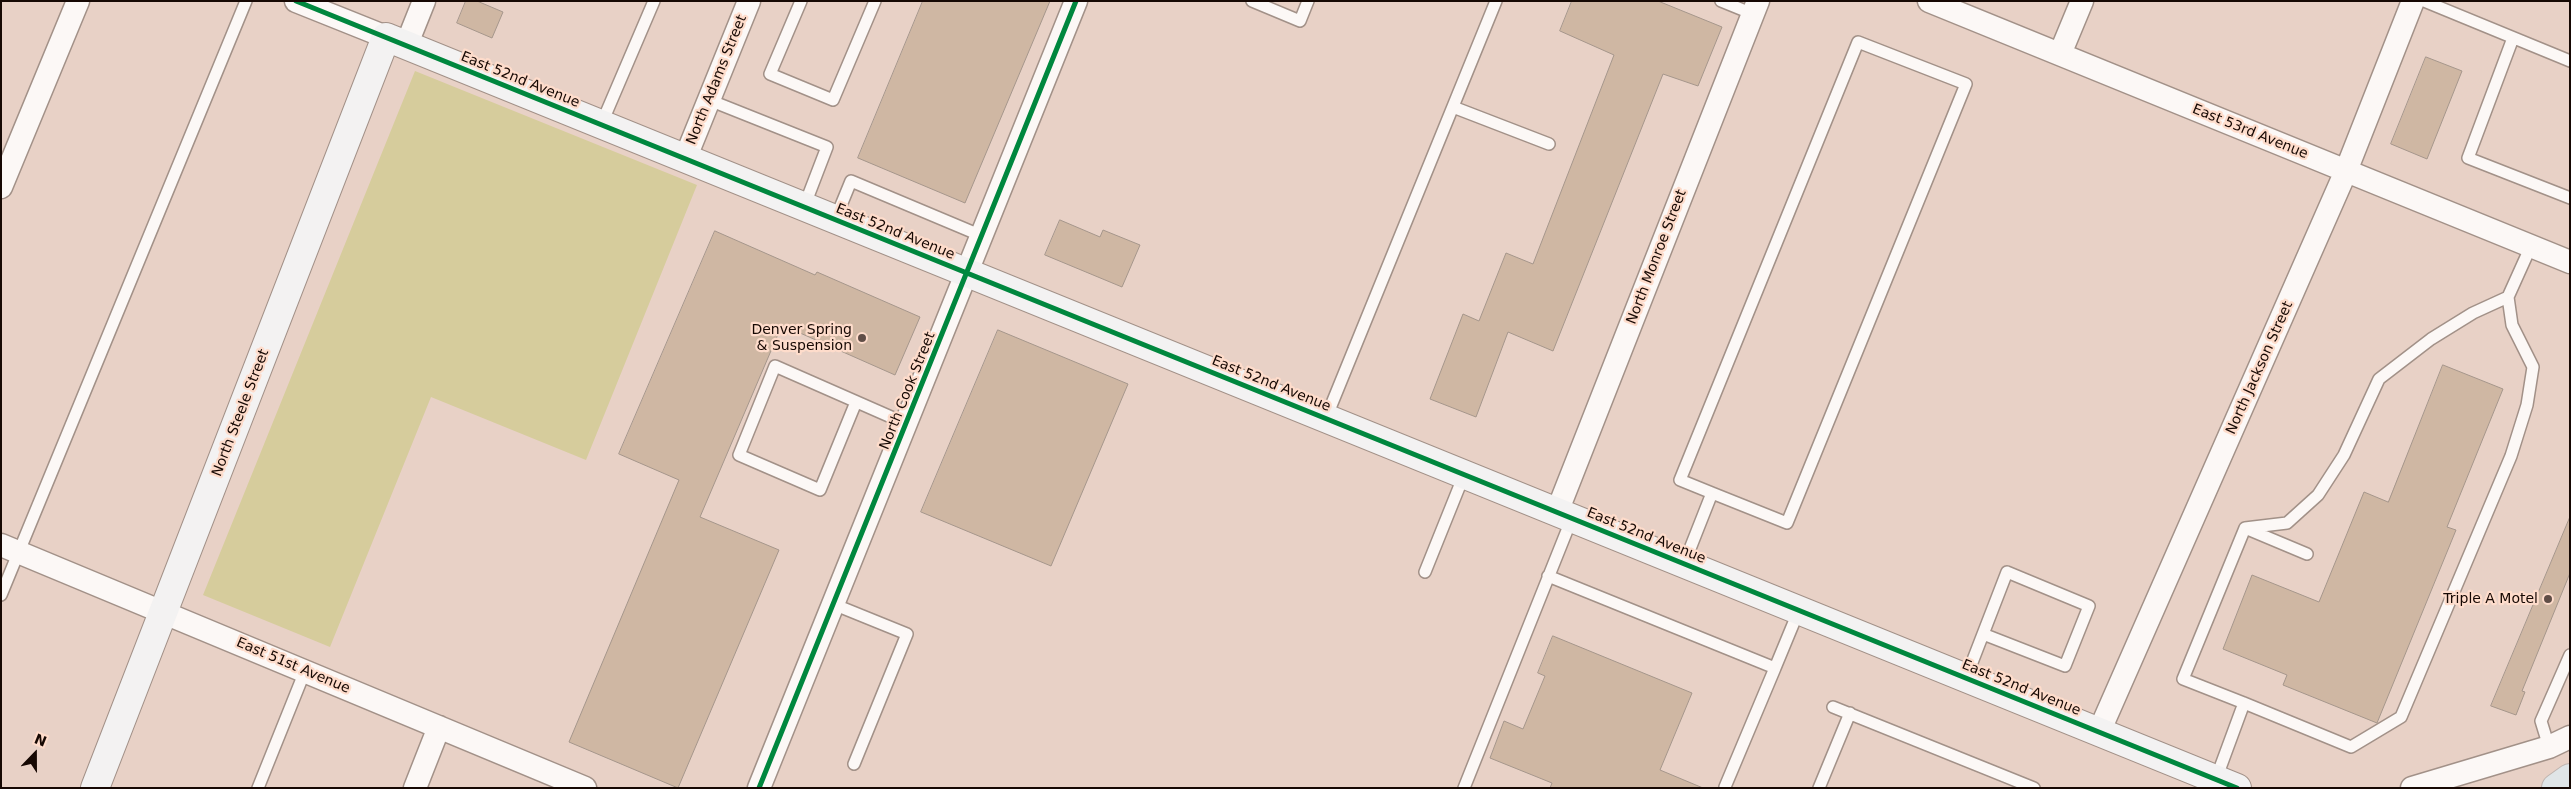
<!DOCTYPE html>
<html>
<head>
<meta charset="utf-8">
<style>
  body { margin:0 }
  #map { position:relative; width:2571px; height:789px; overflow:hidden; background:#e8d1c6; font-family:"DejaVu Sans",sans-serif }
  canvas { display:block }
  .frame { position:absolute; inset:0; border:2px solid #160803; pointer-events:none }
  .north { position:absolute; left:10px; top:729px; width:50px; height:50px; -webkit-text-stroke:4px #fedccb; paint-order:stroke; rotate:22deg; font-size:14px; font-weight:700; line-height:20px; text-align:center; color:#160803 }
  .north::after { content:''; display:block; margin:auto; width:18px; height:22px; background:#160803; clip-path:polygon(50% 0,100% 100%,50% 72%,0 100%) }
</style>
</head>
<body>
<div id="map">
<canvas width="2571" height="789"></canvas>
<div class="frame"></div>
<div class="north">N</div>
</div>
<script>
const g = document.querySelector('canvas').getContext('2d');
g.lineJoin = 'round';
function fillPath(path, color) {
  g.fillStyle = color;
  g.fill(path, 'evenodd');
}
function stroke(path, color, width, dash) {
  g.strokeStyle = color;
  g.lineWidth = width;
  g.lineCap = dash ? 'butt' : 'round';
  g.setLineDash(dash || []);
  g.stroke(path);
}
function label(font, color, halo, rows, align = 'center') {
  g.font = font + ' "DejaVu Sans",sans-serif';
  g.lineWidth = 4.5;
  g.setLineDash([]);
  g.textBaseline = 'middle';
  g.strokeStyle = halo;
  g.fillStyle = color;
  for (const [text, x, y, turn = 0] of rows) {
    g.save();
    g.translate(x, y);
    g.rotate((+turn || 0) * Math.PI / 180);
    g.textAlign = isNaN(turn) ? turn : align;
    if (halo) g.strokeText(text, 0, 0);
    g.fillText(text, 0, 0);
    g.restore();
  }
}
const green = new Path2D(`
  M415,71L697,185L586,460L431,397L330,647L203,595Z`);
const building = new Path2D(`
  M466,1H477L503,12L492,38L457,23Z
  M923,1H1050L965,203L858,158Z
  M1572,1H1658L1722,27L1698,86L1663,74L1553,351L1508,332L1476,417L1430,399L1463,314L1479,321L1506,253L1533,264L1614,55L1560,31Z
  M2426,57L2462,71L2427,159L2391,144Z
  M1060,220L1100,237L1103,230L1140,245L1122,287L1045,255Z
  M715,231L815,275L817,272L920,317L895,375L782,325L700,517L779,550L678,788L569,742L679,480L619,454Z
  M998,330L1128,384L1051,566L921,512Z
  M2443,365L2503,389L2447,527L2456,530L2377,723L2283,685L2287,675L2223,649L2252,575L2319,602L2364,492L2388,502Z
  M2570,517V573L2522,691L2525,692L2516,715L2491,706Z
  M1553,636L1692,693L1660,770L1703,788H1550L1552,783L1490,758L1504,721L1523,729L1545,676L1538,673Z`);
const lane = new Path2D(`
  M801,1L770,74L833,100L875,1
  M1252,1L1300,21L1308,1
  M1721,1L1753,14
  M2424,1L2570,61
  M2513,38L2468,158L2570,198
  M709,100L827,147L804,207
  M1453,107L1549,144
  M601,125L654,1
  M835,220L851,181L982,236
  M856,402L820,490L739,455L775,366L907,424
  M1326,418L1496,1
  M2245,528L2287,523L2318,495L2344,455L2379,379L2431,339L2473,313L2508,297
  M1684,564L1712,493L1680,480L1858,42L1966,84L1787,523L1712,493
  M1425,572L1464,475
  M1548,576L1775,668L1725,787
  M1,595L246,1
  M833,604L907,634L854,764
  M1775,668L1799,610
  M1966,678L2007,572L2089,606L2065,666L1983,634
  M2244,703L2183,679L2245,528L2307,554
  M1833,707L2034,788
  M2549,747L2541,721L2570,655
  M2216,779L2244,703L2351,747L2401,717L2511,456L2527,405L2533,367L2512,325L2508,297L2531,246
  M258,788L305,671
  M1464,788L1572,518
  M1819,788L1850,713`);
const street = new Path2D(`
  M296,1L386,37
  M1929,1L2570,262
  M406,46L424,1
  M2060,54L2082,1
  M685,159L749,1
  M1,187L78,1
  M1557,512L1758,1
  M1,545L585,788
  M2099,732L2346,171L2413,1
  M415,788L439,727
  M759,788L1076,1
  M2412,788L2549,747L2570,737`);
const secondary = new Path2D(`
  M95,788L386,37L2237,788`);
const highway = new Path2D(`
  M2556,788L2570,778`);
const cycleway = new Path2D(`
  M296,1L2237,788
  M759,788L1076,1`);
const markers = [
  [862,338,5,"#604e47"],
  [2548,599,5,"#604e47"]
];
const streetNames = [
  ["East 52nd Avenue",520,80,22],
  ["North Adams Street",717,80,-68],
  ["East 53rd Avenue",2250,132,22],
  ["East 52nd Avenue",895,232,22],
  ["North Monroe Street",1657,257,-69],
  ["North Jackson Street",2260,368,-66],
  ["East 52nd Avenue",1271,384,22],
  ["North Cook Street",908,391,-68],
  ["North Steele Street",241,413,-69],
  ["East 52nd Avenue",1646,536,22],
  ["East 51st Avenue",293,666,23],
  ["East 52nd Avenue",2021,688,22]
];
const poiNames = [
  ["Denver Spring",852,330],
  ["& Suspension",852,346],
  ["Triple A Motel",2538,599]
];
fillPath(green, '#d6cc9c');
fillPath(building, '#cfb7a3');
stroke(building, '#a5968b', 1);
stroke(lane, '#a29188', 14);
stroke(street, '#a29188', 25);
stroke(secondary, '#a29188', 30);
stroke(highway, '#bfb4af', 30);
stroke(lane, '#fcf8f6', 11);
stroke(street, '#fcf8f6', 22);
stroke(secondary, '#f3f2f2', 28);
stroke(highway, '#e0e5e7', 28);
stroke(cycleway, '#00873e', 5);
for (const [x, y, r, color] of markers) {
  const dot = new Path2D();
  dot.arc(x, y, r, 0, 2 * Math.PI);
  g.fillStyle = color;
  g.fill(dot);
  stroke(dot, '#fedccb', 2);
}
label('14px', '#160803', '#fedccb', streetNames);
label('14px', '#160803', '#fedccb', poiNames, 'right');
</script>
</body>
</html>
